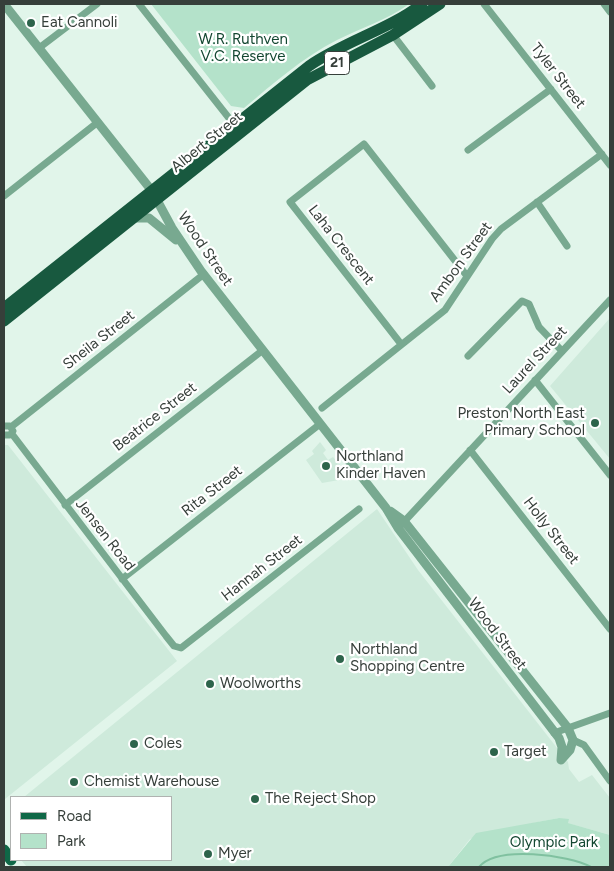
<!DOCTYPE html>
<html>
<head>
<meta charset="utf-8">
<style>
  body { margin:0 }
  #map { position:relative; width:614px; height:871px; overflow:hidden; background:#e1f5ea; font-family:Figtree,sans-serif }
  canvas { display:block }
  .frame { position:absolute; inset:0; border:5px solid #363f3a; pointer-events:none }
  .legend { position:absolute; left:10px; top:796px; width:162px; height:65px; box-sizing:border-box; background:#fff; border:1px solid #afb2b0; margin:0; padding:6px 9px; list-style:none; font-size:15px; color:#363f3a }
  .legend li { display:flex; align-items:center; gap:10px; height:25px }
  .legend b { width:25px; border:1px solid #afb2b0 }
</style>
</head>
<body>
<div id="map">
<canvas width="614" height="871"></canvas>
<div class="frame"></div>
<ul class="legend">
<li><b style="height:6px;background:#0f6847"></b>Road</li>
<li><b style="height:14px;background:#b4e2ca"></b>Park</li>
</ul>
</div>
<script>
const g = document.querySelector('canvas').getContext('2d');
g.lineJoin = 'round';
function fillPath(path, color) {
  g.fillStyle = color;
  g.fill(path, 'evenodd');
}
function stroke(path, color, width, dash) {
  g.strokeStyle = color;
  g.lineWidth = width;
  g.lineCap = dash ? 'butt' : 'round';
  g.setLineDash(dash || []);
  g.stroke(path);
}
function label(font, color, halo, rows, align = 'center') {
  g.font = font + ' Figtree,sans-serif';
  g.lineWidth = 4.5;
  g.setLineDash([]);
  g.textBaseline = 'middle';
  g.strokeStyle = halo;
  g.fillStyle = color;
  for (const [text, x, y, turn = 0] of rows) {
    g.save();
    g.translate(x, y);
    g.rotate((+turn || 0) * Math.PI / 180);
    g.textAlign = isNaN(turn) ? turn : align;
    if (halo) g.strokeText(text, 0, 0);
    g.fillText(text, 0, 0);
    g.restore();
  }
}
const built = new Path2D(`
  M610,318V459L550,386Z
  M320,442L326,450L323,453L328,460L333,457L346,472L339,480L322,483L306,460L314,454L312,451Z
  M4,445H8L177,661L5,799Z
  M377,509L418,570L568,762L569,769L579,782L592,775L610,798V835L567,823L559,818L538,822L470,839L448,867H27L21,860H171V797H24Z`);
const green = new Path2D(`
  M151,4H409C387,20 361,28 337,40C302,58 274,83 244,108L231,106Z
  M559,818L569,819L568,823L610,835V867H448L476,833Z`);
const stream = new Path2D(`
  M479,867C497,845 568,855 591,867`);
const minor = new Path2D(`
  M139,4L236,127
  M484,4L610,165
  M604,4L610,12
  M393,35L432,86
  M39,48L97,4
  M468,150L551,89
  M4,196L98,122
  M537,202L567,246
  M401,344L290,202L364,144L467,276
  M468,356L522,301L529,304L539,327L562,351
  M535,380L610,475
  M322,408L445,310L492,239L501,229L602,154
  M4,426H10L13,431L10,435H4
  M11,427L204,274
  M12,434L166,636L174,646L181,648L359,509
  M470,450L610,629
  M65,505L263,350
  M401,525L610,300
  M122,579L320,424
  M554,733L610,713
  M573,740L584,745L610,781`);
const tertiary = new Path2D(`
  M4,4L152,191L172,228L201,271L386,508L398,528L559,738L562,747L561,760
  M134,218H149L176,240
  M390,511L404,521L568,728L573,740L570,750L561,760`);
const primary = new Path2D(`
  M4,850L11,860`);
const trunk = new Path2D(`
  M4,308L309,66C345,41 388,30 422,4
  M4,321L307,80L393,35L440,4`);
const markers = [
  [31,23,5,"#2d644b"],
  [595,423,5,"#2d644b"],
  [326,466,5,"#2d644b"],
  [340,659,5,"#2d644b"],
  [210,684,5,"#2d644b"],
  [134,744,5,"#2d644b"],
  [494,752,5,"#2d644b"],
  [74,782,5,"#2d644b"],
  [255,799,5,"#2d644b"],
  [208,854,5,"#2d644b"]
];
const shields = [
  [337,63,25]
];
const shieldNames = [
  ["21",337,63]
];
const poiNames = [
  ["Eat Cannoli",41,23],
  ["Preston North East",585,414,"right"],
  ["Primary School",585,431,"right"],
  ["Northland",336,457],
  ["Kinder Haven",336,474],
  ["Northland",350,650],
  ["Shopping Centre",350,667],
  ["Woolworths",220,684],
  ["Coles",144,744],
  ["Target",504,752],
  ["Chemist Warehouse",84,782],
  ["The Reject Shop",265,799],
  ["Myer",218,854]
];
const parkNames = [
  ["W.R. Ruthven",243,40],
  ["V.C. Reserve",243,57],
  ["Olympic Park",554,843]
];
const streetNames = [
  ["Tyler Street",558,76,52],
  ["Albert Street",207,142,-39],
  ["Laha Crescent",341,245,52],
  ["Wood Street",205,249,56],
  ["Ambon Street",461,262,-54],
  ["Sheila Street",99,340,-38],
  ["Laurel Street",535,360,-47],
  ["Beatrice Street",155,417,-38],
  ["Rita Street",212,491,-38],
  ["Holly Street",551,531,52],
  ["Jensen Road",105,535,52],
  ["Hannah Street",262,568,-38],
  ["Wood Street",497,634,53]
];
fillPath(built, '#ceeadb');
fillPath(green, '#b4e2ca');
stroke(stream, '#80c1a0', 2);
stroke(minor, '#78a990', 7);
stroke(tertiary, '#78a990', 9);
stroke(primary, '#0f6847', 11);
stroke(trunk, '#18593f', 11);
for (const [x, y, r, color] of markers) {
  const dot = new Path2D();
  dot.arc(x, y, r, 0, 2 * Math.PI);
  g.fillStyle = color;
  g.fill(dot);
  stroke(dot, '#fff', 2);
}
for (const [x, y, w] of shields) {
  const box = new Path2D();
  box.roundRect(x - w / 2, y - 11.5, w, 23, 4);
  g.fillStyle = '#fff';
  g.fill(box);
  stroke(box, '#363f3a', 1);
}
label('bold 14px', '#363f3a', null, shieldNames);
label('15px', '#363f3a', '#fff', poiNames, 'left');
label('15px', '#134731', '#fff', parkNames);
label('15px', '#363f3a', '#fff', streetNames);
</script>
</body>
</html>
